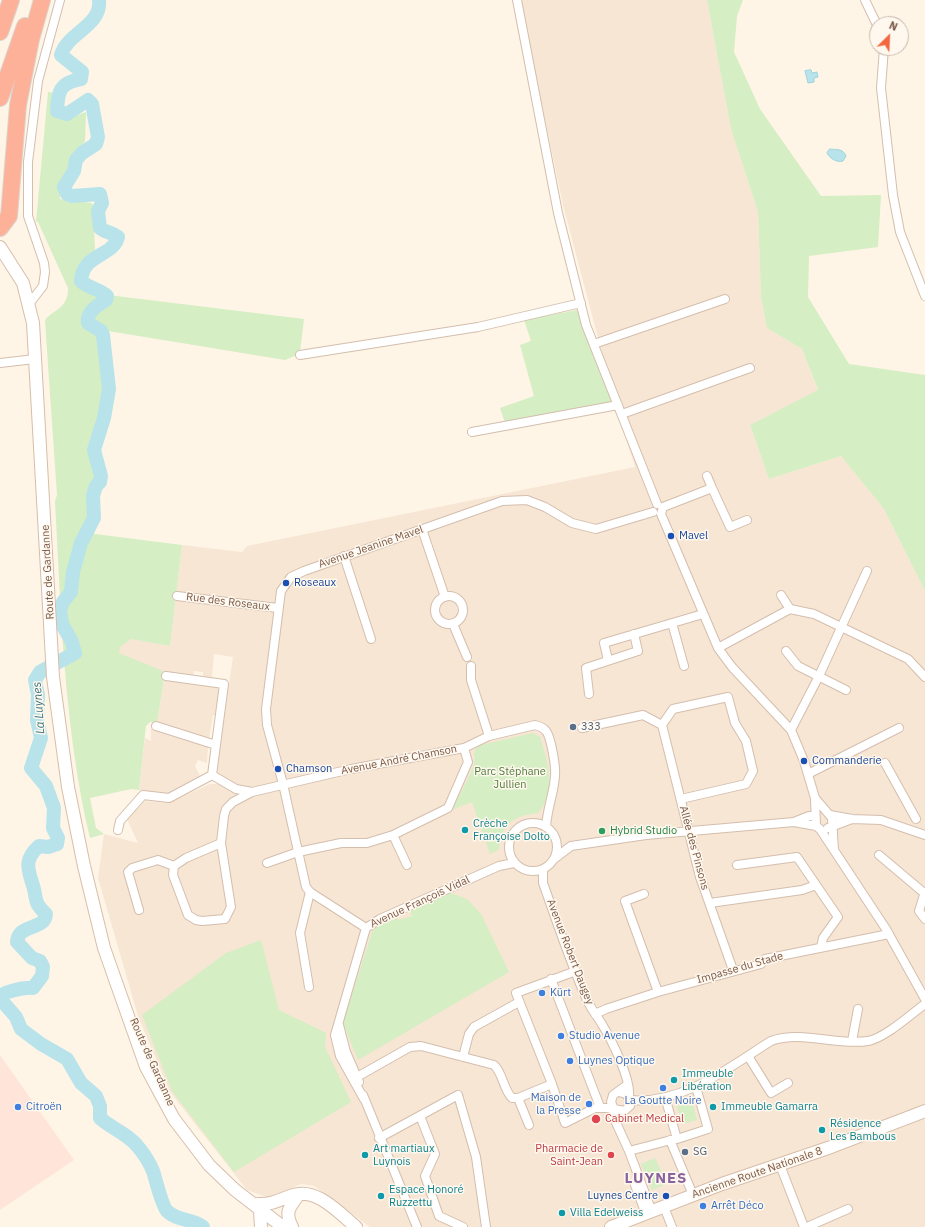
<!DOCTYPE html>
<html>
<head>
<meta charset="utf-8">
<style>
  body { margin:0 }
  #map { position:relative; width:925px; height:1227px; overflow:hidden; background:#fef5e6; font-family:"IBM Plex Sans",sans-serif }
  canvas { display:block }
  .north { position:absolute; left:869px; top:16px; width:40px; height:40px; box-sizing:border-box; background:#fff8ee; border:1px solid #cab8ac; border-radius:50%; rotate:24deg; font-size:11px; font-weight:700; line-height:16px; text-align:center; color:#7a5948 }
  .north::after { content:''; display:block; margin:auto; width:14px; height:18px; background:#f26741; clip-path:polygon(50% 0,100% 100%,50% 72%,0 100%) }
</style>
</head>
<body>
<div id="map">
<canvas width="925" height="1227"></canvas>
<div class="north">N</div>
</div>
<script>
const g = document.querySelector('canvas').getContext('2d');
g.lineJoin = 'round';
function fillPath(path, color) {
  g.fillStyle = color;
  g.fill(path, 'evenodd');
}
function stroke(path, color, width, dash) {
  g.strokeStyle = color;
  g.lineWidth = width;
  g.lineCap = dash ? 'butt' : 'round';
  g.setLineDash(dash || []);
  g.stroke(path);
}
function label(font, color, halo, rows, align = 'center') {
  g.font = font + ' "IBM Plex Sans",sans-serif';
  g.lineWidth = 3;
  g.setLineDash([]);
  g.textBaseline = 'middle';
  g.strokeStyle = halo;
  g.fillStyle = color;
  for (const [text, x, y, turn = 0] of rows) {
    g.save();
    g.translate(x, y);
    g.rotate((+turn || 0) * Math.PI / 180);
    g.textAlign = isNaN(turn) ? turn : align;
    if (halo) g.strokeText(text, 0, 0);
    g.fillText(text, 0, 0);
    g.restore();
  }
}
const residential = new Path2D(`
  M520,0H707L731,129L758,212L761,297L767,328L802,349L818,391L750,425L769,479L841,456L884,509L925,591V1227H370L314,1186L301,1184L287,1190L272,1199L247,1190L170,1092L138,1016L98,878L104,834L138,843L127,819L145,801L168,803L210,784H217L218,760L233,657L214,654L212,678L203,677V672L194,671L193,677L165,674L80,651L68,627L170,646L182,545L242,552L247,546L635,467L618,414L563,205Z
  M164,679L220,687L217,716L213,715L209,739L157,723Z
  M151,728L208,747L207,763L198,760L195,766L201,778L169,794L139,790L145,738L151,741Z`);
const commercial = new Path2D(`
  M0,1055L74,1160L0,1210Z`);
const green = new Path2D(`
  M707,0H743L737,16L734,52L760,109L821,196L881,195L878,247L809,256L808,297L849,364L925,375V591L884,509L841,456L769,479L750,425L818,390L802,349L767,328L761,297L758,212L731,129Z
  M48,92L55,93L54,100L57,115L65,120L86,112L85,141L60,183V199L91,203L93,205L95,250C85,257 78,266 77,279L84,287L103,294L105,298L94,305L85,320L86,323L101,335L107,387L101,426L93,447V456L98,479L94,487L99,486L93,499L96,514L87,533L182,545L170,646L131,639L120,647L119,653L165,672L157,723L150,722L146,726L139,790L131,789L90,798L96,828L104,834L90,838C64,729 61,612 55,501L57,495L45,321C49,311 69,310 68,288L38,222H36Z
  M108,295L304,319L300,352L297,355L285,360L102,330L89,320L94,308L107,300Z
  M577,310L613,401L607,404L506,423L504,420L500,408L534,396L520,345L531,341L524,320Z
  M533,733L540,737C548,762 557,791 538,813C521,815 506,819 501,838C500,842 500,846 498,850L490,854L472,802L452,810C459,795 469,779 474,764C477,754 469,753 481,745Z
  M451,893L467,899L481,914L509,972L358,1060L343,1023L373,929L397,917L398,920L412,916L410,911Z
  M261,940L279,1010L326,1033L325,1047L351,1102L234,1172L172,1091L142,1015L226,953Z
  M692,1101L697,1120L682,1124L677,1106Z
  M655,1158L667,1184L652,1190L641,1164Z`);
const water = new Path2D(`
  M811,70L812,73L817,72L818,77L814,78V82L808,83L805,71Z
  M830,149C836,150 843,148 846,156L843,161C837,163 829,158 827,153Z`);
const river = new Path2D(`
  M99,0C102,26 67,33 61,55L82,72L81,79C60,83 58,90 57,111L67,114L88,100L92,104L98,137L96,144L82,153L76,160L74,171L64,187L67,194L72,196L100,194L102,203L98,211L100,228C106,233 112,232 118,237C113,257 83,253 81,281C91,290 99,288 107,296L106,300C98,305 86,312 88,323L101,331L103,335L109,389L104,418L94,450L101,476L100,482L96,486L93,496L94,518L81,543L73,572L71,592L63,602L60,611L62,624L72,642L75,653L40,672L35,680L38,695L37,720L41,738L31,768L46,786L54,808L53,828L58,838L57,844L48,847L39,846C22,861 29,871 34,889C37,903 35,903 46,914C45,931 18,923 17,942L32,958L40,961L43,967L42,976L33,988C26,987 7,991 2,995L3,1002L16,1017L21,1029L41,1044L67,1059L81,1083L96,1096L100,1106V1118C112,1129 129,1134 139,1148C144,1154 150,1164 153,1171C156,1180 162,1206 167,1211C178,1222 193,1218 203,1227`);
const minor = new Path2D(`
  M517,0L558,213L586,325L657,504
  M865,0L877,25
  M884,48L881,88L893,195L900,232L925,296
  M29,304L43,286L45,272L44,263L28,216V162L38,81L60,0
  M594,344L725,299
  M300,355L478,327L581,303
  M0,363L35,359
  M622,414L750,368
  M472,432L618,405
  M712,488L730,527L747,520
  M663,507L661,514L718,648L732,667L791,730L804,761L815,798L816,826L820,829L886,929L925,999
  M663,507L712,488L707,476
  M422,529L445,597
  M344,556L371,639
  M781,595L790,609
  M177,596L278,608
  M435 610a14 14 0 1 1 28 0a14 14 0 1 1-28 0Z
  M672,623L684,666
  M453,624L467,657
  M718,648L790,609L814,614L908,659L925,677
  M786,651L798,666L846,690
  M608,660L604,643L703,614
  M471,666V680L489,736
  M166,676L224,684L212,775L236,789L252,792L351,769L464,748L489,736L535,725C539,726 543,727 546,731C551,737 556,767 555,776C554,793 547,809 546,827
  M589,694L586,668L638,651L634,634
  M662,725L700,877L733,970
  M662,725L673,709L728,697L735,723L746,741L753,771L746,784L681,799
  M156,726L216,745
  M582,728L643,715L662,725
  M791,730L819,676L867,571
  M885,763L916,819
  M808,774L899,728
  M815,798L832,818L834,850
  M830,815L852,819L881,820L925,835
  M794,822L809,816H815
  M509 847a24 24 0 1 1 48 0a24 24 0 1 1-48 0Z
  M828,828L852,819
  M118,830L120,821L143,795L169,798L212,775
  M393,835L407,865
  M221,843L186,858L174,866L173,875L188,915L196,920L202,921L225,919L231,907L221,843L224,816L226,809L233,802L252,792
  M879,855L924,893
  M554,859L571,846L646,835L794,822L816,826
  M267,863L298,852L341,843H367L393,835L448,808L468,762L464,748
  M737,865L797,857L838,917L823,938L821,947
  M543,870V883C557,922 570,962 587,1000C591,1009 598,1017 603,1026C612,1041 631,1079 629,1096
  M925,892L919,911L925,919
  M644,894L625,901L658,992
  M710,903L802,890L816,885
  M139,910L128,872L132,868L158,860L174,866
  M366,928L310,892L306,887L283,784L267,725L266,709L281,591L291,577L304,571L502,501L527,500L545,507L572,523L596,529L653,512
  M576,971L516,993L552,1084L565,1123L595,1108H613
  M551,979L600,1107
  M309,987L300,933L310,892
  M595,1014L606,1009L658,992L761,964L765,959L889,934
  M339,1025L346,1052L359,1082
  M852,1041L858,1009
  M748,1056L771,1093L788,1083
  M463,1057L469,1034L474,1027L519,1002
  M357,1077L410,1047L421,1046L494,1065C503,1073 503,1089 512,1098H518L552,1084
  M619,1092L626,1094L630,1100V1106L624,1111L614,1109L611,1102L613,1095L627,1085
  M363,1095L417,1227
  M665,1097L677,1139L708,1129L696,1087
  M518,1098L529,1125
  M364,1099L340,1056L335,1035L366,928L380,919L499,866L514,863
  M630,1100C683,1105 729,1067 771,1041C802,1030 836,1046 868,1041C885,1038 911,1014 925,1004
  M614,1109L613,1116L629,1151L652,1212
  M420,1116L435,1154L425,1176L439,1216L463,1227
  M379,1138L458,1095L476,1157L486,1227
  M670,1140L693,1195
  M629,1151L675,1139
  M780,1165L804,1227
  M635,1185L646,1214
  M664,1207L672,1227
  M807,1227L848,1209`);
const secondary = new Path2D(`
  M0,247L23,283L33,323L53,677L68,787L84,866L104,948L146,1067L174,1119L209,1165L235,1190L283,1227
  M258,1204C271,1205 279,1200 290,1196C316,1186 338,1212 356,1227
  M260,1211L261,1227
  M292,1227C284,1211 290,1207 299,1194
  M611,1227L722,1184L831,1147L925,1111`);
const motorway = new Path2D(`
  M0,32L11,0
  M0,98L25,26
  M0,228L9,216L18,105L31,39L42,0`);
const markers = [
  [671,536,4,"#1a4fb4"],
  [286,583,4,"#1a4fb4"],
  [573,727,4,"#5c6f8a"],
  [804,761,4,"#1a4fb4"],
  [278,769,4,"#1a4fb4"],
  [465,830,4,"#0f9aa8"],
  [602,831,4,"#2e9e5b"],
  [542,993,4,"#3f7fe0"],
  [561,1036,4,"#3f7fe0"],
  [570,1061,4,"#3f7fe0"],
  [674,1080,4,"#0f9aa8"],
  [663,1088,4,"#3f7fe0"],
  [589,1104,4,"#3f7fe0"],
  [18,1107,4,"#3f7fe0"],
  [713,1107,4,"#0f9aa8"],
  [596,1119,5,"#e0444e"],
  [822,1130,4,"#0f9aa8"],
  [685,1152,4,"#5c6f8a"],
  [365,1155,4,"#0f9aa8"],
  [611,1155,4,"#e0444e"],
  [381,1196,4,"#0f9aa8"],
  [666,1196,4,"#1a4fb4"],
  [703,1206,4,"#3f7fe0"],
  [562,1213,4,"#0f9aa8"]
];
const transitNames = [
  ["Mavel",679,536],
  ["Roseaux",294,583],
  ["Commanderie",812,761],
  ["Chamson",286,769],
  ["Luynes Centre",658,1196,"right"]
];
const streetNames = [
  ["Avenue Jeanine Mavel",371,547,-19],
  ["Route de Gardanne",48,572,-93],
  ["Rue des Roseaux",228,602,7],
  ["Avenue André Chamson",399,760,-11],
  ["Allée des Pinsons",694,848,75],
  ["Avenue François Vidal",420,902,-25],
  ["Avenue Robert Daugey",570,952,69],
  ["Impasse du Stade",740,968,-16],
  ["Route de Gardanne",152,1062,66],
  ["Ancienne Route Nationale 8",757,1173,-19]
];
const serviceNames = [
  ["333",581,727],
  ["SG",693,1152]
];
const parkNames = [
  ["Parc Stéphane",510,772],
  ["Jullien",510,785]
];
const cultureNames = [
  ["Crèche",473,824],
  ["Françoise Dolto",473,837],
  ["Immeuble",682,1074],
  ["Libération",682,1087],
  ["Immeuble Gamarra",721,1107],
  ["Résidence",830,1124],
  ["Les Bambous",830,1137],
  ["Art martiaux",373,1149],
  ["Luynois",373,1162],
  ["Espace Honoré",389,1190],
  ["Ruzzettu",389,1203],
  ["Villa Edelweiss",570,1213]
];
const leisureNames = [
  ["Hybrid Studio",610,831]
];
const shopNames = [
  ["Kürt",550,993],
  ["Studio Avenue",569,1036],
  ["Luynes Optique",578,1061],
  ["Maison de",581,1098,"right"],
  ["la Presse",581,1111,"right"],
  ["La Goutte Noire",663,1101,"center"],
  ["Citroën",26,1107],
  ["Arrêt Déco",711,1206]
];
const healthNames = [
  ["Cabinet Medical",605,1119],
  ["Pharmacie de",603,1149,"right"],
  ["Saint-Jean",603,1162,"right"]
];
const waterNames = [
  ["La Luynes",39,708,-94]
];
const districtNames = [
  ["LUYNES",656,1179]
];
fillPath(residential, '#f7e6d4');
fillPath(commercial, '#ffe4d9');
fillPath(green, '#d5eec3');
fillPath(water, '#b8e3ea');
stroke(water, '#9dd4dd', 1);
stroke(river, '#b8e3ea', 14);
stroke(minor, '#d4bead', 10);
stroke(secondary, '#d7beaa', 14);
stroke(motorway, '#dcd4cf', 18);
stroke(minor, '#fff', 8);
stroke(secondary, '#fff', 12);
stroke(motorway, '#fdb198', 16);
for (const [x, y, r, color] of markers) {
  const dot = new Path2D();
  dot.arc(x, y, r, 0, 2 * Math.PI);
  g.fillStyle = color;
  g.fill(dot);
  stroke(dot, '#fff8ee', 1.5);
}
label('11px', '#164399', '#fff8ee', transitNames, 'left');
label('11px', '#7a5948', '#fff8ee', streetNames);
label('11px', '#4e5e75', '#fff8ee', serviceNames, 'left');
label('11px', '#4f7b3c', '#fff8ee', parkNames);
label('11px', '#0d838f', '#fff8ee', cultureNames, 'left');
label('11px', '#27864d', '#fff8ee', leisureNames, 'left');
label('11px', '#366cbe', '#fff8ee', shopNames, 'left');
label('11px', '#be3a42', '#fff8ee', healthNames, 'left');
label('italic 12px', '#3a7681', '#fff8ee', waterNames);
g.letterSpacing = '1px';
label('bold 15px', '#8a639e', '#fff8ee', districtNames);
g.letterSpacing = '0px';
</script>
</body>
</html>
